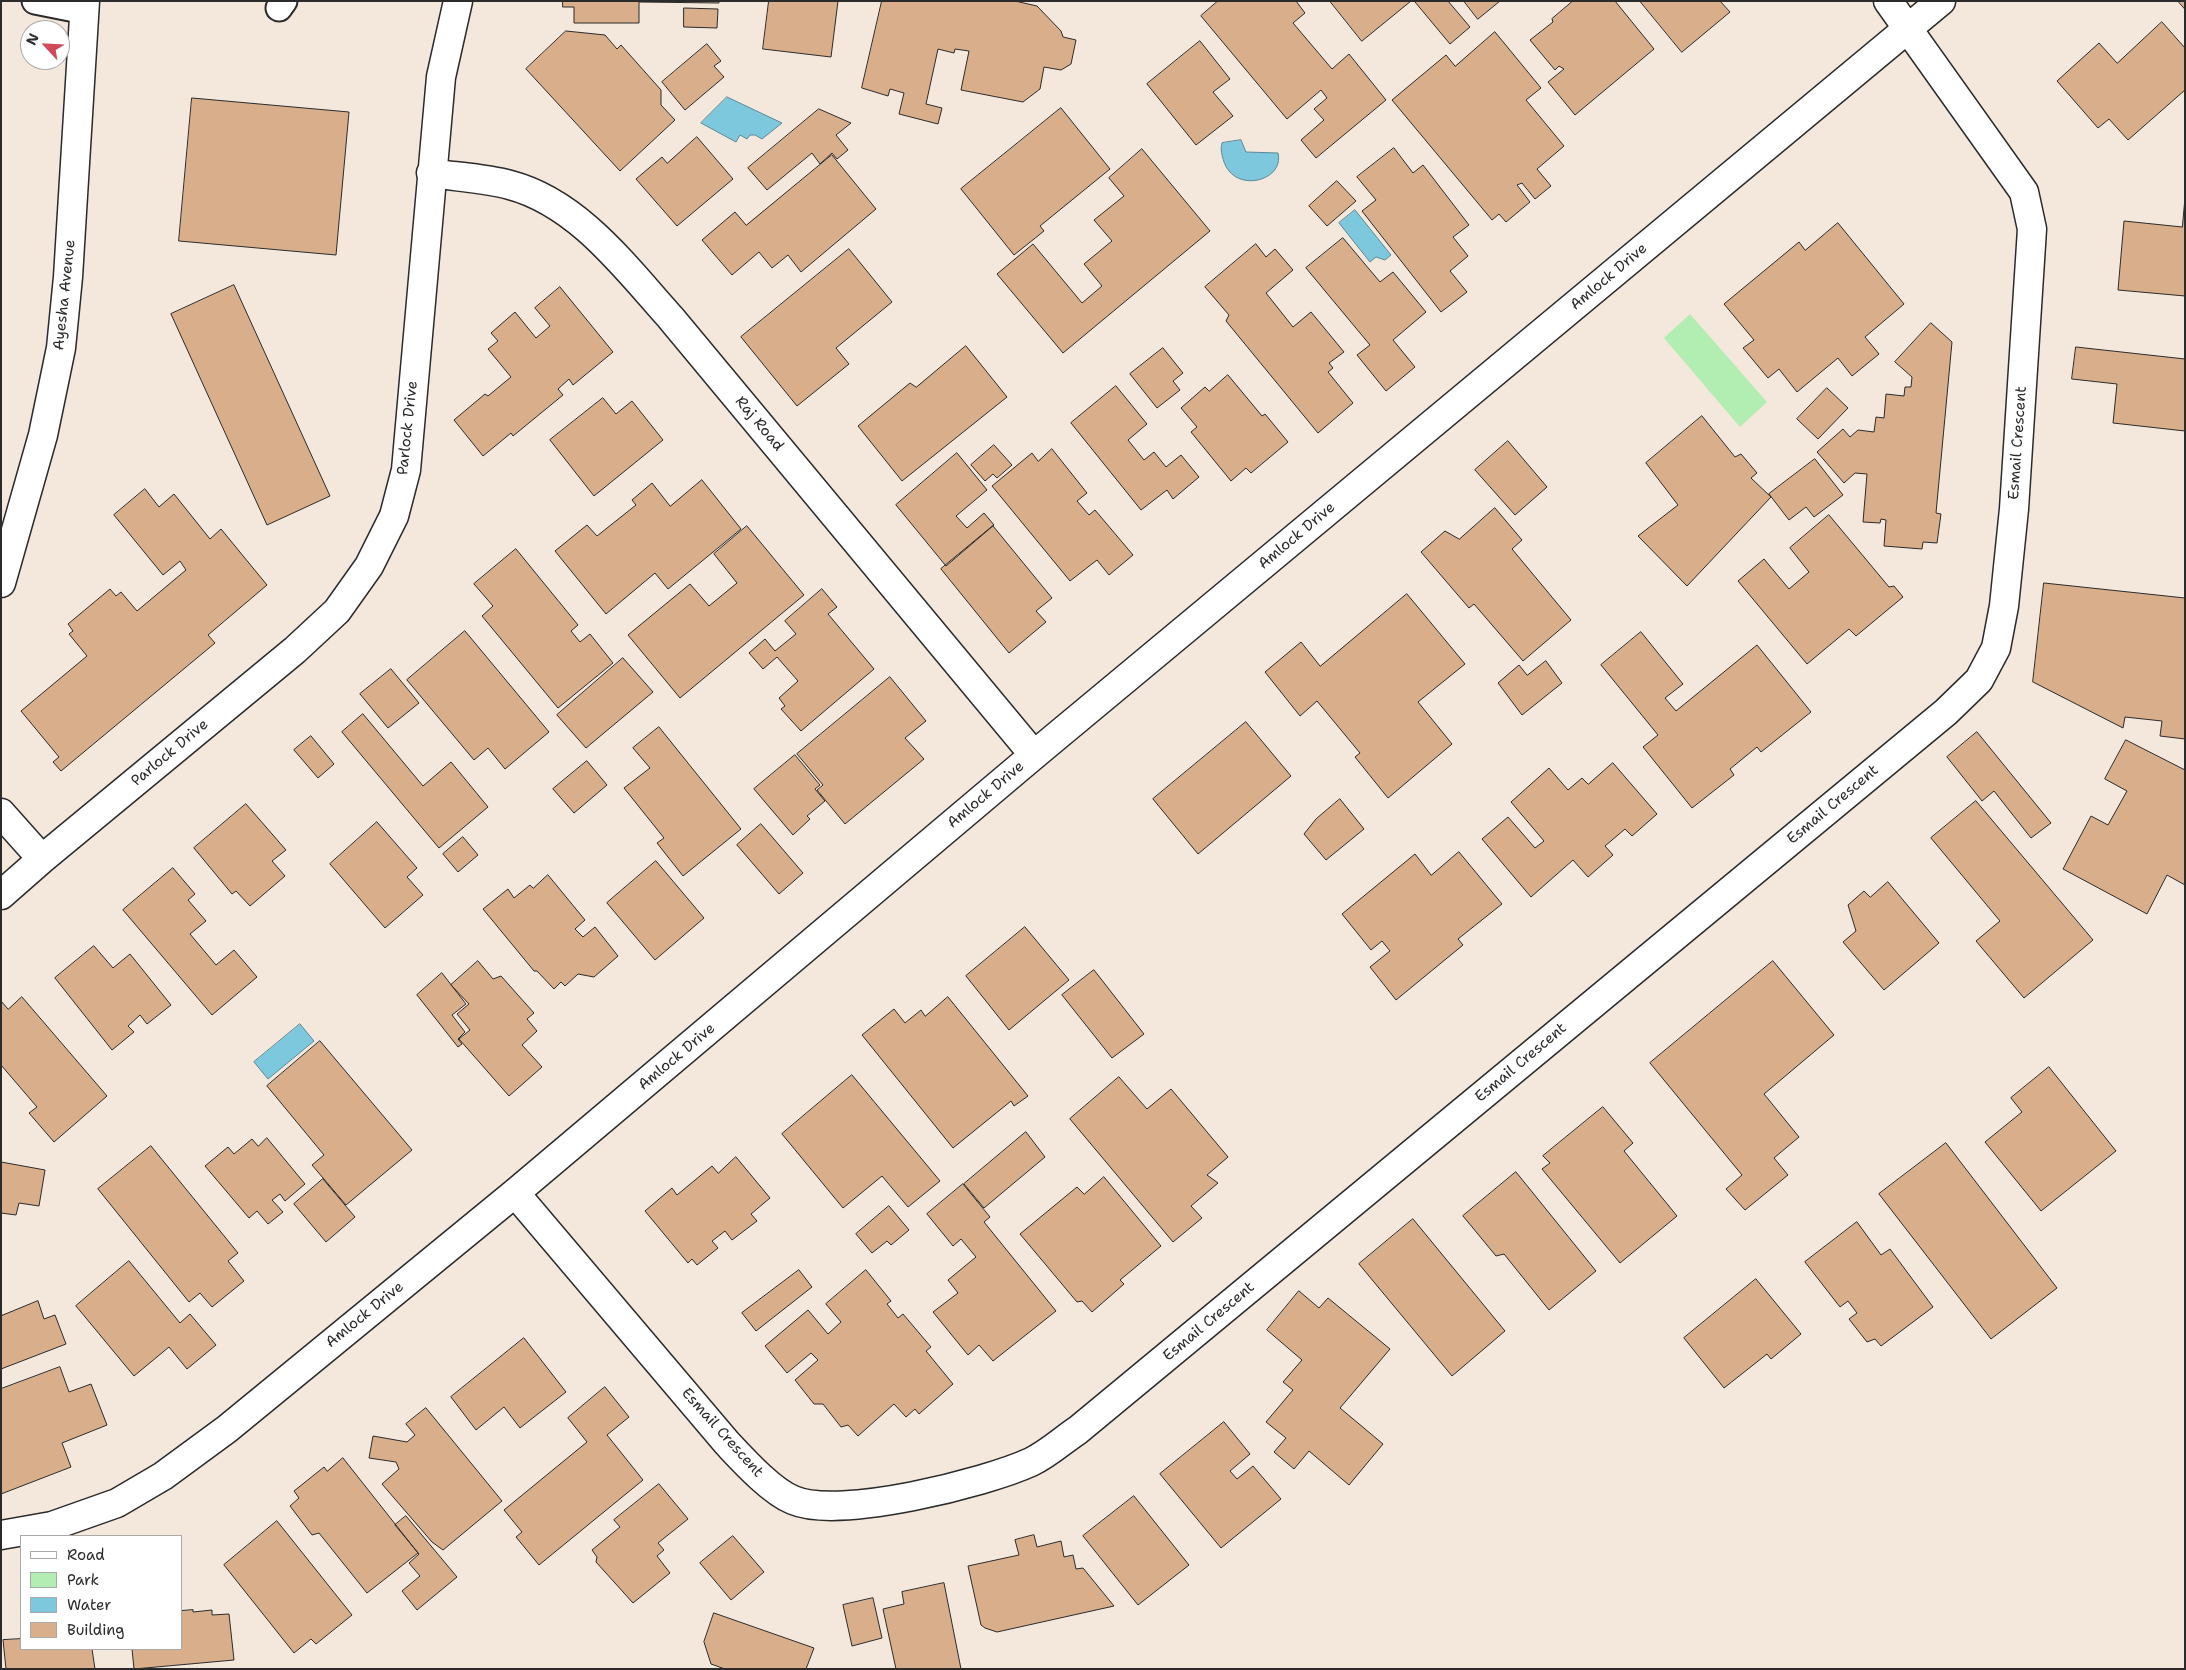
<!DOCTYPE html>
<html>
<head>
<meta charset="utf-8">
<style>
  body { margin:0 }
  #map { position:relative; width:2186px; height:1670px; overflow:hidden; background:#f4e7dc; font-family:"Shantell Sans",sans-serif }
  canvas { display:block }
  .frame { position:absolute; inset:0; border:2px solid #2b2b2b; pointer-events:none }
  .legend { position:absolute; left:20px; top:1535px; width:162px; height:115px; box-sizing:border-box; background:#fff; border:1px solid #aaa; margin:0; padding:6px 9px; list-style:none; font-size:15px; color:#2b2b2b }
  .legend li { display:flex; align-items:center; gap:10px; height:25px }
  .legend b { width:25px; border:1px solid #aaa }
  .north { position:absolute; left:20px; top:20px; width:50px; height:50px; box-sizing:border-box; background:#fff; border:1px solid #aaa; border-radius:50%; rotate:295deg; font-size:14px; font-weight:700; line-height:20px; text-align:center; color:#2b2b2b }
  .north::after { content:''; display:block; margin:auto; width:18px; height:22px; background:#d1495b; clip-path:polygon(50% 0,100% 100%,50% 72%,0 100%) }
</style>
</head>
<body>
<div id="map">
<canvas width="2186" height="1670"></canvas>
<div class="frame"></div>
<ul class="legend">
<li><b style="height:6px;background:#fff"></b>Road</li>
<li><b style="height:14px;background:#b2edb2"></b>Park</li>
<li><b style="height:14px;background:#7dc8dd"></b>Water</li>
<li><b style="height:14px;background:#d9ae8a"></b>Building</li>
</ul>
<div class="north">N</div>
</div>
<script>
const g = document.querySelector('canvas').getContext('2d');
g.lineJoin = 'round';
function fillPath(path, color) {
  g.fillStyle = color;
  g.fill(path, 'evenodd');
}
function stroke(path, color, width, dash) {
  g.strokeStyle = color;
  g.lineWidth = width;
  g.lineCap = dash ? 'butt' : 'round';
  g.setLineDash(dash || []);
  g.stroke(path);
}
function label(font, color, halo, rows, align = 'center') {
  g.font = font + ' "Shantell Sans",sans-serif';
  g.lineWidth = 5;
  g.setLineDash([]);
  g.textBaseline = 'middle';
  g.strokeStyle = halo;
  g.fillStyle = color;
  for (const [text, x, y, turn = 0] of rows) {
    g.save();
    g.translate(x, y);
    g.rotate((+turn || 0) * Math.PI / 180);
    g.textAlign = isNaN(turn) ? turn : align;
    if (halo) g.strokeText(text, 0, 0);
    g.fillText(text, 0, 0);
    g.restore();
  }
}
const green = new Path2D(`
  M1690,314L1767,402L1740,427L1664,338Z`);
const water = new Path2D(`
  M727,97L782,123L762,139L755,135H750L747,139L740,135L736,142L701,123Z
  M1241,140L1246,152L1278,153C1285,181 1235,194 1224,162C1222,155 1220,150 1222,143Z
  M1355,210L1391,255L1385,260L1376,257L1370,262L1339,223Z
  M300,1024L314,1041L268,1079L254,1062Z`);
const building = new Path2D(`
  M563,1H719V3L639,2V23H574V7H563Z
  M769,1H838L831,57L763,49Z
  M882,1H1015L1037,6L1061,31L1063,37L1076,40L1071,64L1061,70L1044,67L1040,89L1023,102L961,90L969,51L955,49L954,53L938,49L926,104L942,108L938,124L899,114L904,93L890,89L888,96L862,88Z
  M1218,1H1296L1305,13L1293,23L1332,69L1349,54L1386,100L1316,158L1301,140L1324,120L1314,109L1327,98L1321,90L1287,119L1201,16Z
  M1330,1H1411L1362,41Z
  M1417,1H1448L1470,27L1450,44L1415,2Z
  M1464,1H1500L1478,19Z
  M1573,1H1615L1654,49L1575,115L1548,82L1564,69L1559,66L1555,70L1530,40L1553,22L1552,19Z
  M1640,1H1720L1730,12L1682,52Z
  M2178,1H2185V9Z
  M684,8L718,9L717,28L684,27Z
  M2162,22L2185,48V90L2128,140L2109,119L2098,128L2057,81L2099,43L2117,63Z
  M566,31L605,35L617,49L621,45L661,90V105L675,120L620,171L526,69Z
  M1495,32L1541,88L1526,100L1564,146L1537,169L1551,186L1535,199L1522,183L1517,185L1530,202L1506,222L1499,214L1492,220L1392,100L1446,55L1455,66Z
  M1200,41L1230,79L1213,92L1233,116L1196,145L1147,84Z
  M707,44L721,61L714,66L724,77L685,110L662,82Z
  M192,98L349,112L336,255L179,241Z
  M1061,108L1110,169L1040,226L1044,231L1014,255L961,189Z
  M819,109L851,123L836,135L848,150L837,159L832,153L820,164L812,153L767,190L748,168Z
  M697,137L733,179L677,226L636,179L662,157L667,163Z
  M1394,148L1413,173L1423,165L1469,225L1453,237L1468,256L1450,271L1467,292L1441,312L1362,211L1376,200L1357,177Z
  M1142,149L1210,231L1063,353L997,274L1033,244L1082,303L1102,286L1084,264L1112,241L1094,220L1124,196L1109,178Z
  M832,155L876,209L801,272L788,255L772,268L759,252L732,275L702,240L735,212L746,225Z
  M1337,181L1356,201L1327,226L1309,206Z
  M2185,198V296L2118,290L2124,221L2182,227Z
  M1838,223L1904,304L1865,337L1879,354L1852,376L1838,358L1797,392L1779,369L1768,378L1743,348L1754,340L1724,304L1799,242L1805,250Z
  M1343,238L1380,282L1393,272L1426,312L1393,340L1415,367L1386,391L1357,355L1370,345L1306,268Z
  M1256,244L1266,257L1275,249L1293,270L1266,293L1293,327L1311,312L1344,352L1329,363L1333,368L1328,372L1353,403L1318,433L1226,321L1229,315L1205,287Z
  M849,249L892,302L836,348L849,364L797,406L741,337Z
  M234,285L330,496L267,525L171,314Z
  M560,287L613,352L573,385L569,379L558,389L563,395L513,436L511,433L483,456L454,420L485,394L488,396L511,377L488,349L498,341L491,333L515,312L536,338L550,326L535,308Z
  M1931,323L1952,342L1936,513L1941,514L1937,543L1923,542L1922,549L1884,546L1886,520L1881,519L1880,523L1863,522L1867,474L1855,473L1844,483L1817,452L1843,429L1850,437L1858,430L1874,432L1876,417L1884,418L1886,394L1904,396L1905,387H1911L1912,377L1895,362Z
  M966,346L1007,397L902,481L858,426L910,383L916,387Z
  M2076,347L2185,359V431L2113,423L2117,384L2072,379Z
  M1163,348L1183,373L1173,381L1180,390L1157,408L1130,374Z
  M1228,375L1262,416L1265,414L1288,442L1251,473L1246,468L1231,481L1191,432L1197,427L1181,408L1205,387L1209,391Z
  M1116,386L1147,424L1128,440L1144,460L1154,452L1166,467L1181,455L1199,477L1173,499L1167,490L1141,510L1071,423Z
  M1827,388L1848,408L1818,439L1797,419Z
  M603,398L616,414L632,401L663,440L594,496L550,440Z
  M1702,416L1735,457L1741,454L1757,473L1751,478L1771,497L1687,586L1638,536L1678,505L1646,463Z
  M1508,441L1547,487L1515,515L1475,470Z
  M994,445L1012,465L997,478L993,474L985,481L971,465Z
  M1052,449L1087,493L1077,501L1089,515L1095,510L1133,555L1109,575L1097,560L1070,581L992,486L1032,453L1038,461Z
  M957,453L987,490L956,516L967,528L984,513L994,525L946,566L896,505Z
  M1815,459L1843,495L1814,517L1806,507L1789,520L1769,494Z
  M702,480L741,529L668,589L655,573L606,614L555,551L587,525L597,536L636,505L632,500L652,483L670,506Z
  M145,489L159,507L174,494L210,539L221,529L267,585L208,635L215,643L61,771L53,762L59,757L21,711L87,656L69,634L73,631L68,624L110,589L116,596L121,592L137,611L186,570L180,561L163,575L114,515Z
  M1495,508L1522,540L1512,549L1571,620L1523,661L1474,604L1469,608L1421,552L1445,531L1459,539Z
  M1829,515L1889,587L1894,586L1903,597L1856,636L1849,629L1807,664L1738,581L1764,559L1789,589L1809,572L1790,548Z
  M747,526L804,595L680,698L628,635L690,584L709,606L737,583L714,554Z
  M993,526L1052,598L1036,611L1046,622L1009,653L941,569Z
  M516,549L578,625L571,631L580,642L590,634L613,663L558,708L482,616L493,606L474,584Z
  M2044,583L2185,598V739L2160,736L2162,721L2125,717L2123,728L2033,682Z
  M822,589L837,607L828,614L874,669L801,731L781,709L785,706L779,698L798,681L777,657L763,669L749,653L765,639L775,651L796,634L785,621Z
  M1407,594L1465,664L1418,702L1452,744L1388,798L1355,757L1360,753L1317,701L1300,716L1265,672L1301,642L1320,666Z
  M465,631L549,732L505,769L488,748L474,760L407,680Z
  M1641,632L1683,684L1665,698L1676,711L1757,645L1811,712L1761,752L1757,747L1730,769L1734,775L1692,808L1643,747L1658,735L1601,665Z
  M623,658L653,692L586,748L557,715Z
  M1546,661L1562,683L1522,715L1498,683L1519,665L1527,675Z
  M391,669L419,703L388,728L360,694Z
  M890,677L926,721L905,738L924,759L845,824L817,790L823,785L797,754Z
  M363,714L423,786L451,762L488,807L439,848L342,732Z
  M1246,722L1291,776L1198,854L1153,799Z
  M659,727L741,829L683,876L657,843L664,838L624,788L650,768L633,748Z
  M1977,732L2051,823L2031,838L1994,791L1982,801L1947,757Z
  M311,736L334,764L318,778L294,750Z
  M2126,740L2185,770V885L2167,875L2147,914L2063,869L2091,816L2108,825L2127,791L2105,779Z
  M795,755L820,785L815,789L825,801L807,816L810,819L793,835L754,789Z
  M587,761L607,785L574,813L553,789Z
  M1613,763L1657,814L1632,836L1625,829L1605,846L1613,855L1588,877L1573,860L1531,897L1482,839L1508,817L1535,848L1544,841L1511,802L1549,768L1568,790L1582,778L1588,784Z
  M1340,799L1364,829L1326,860L1304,834L1316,819Z
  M1976,801L2093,940L2024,998L1976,941L2000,921L1931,838Z
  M246,804L286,850L272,861L285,876L250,906L236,891L232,894L194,848Z
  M377,822L417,868L407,877L423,895L385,928L330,864Z
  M761,824L803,873L779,894L737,845Z
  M463,837L478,855L458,872L443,854Z
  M1459,852L1502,904L1458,939L1463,945L1396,1000L1370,967L1390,951L1382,941L1371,950L1342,914L1415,854L1431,875Z
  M656,861L704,918L655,960L607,903Z
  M173,868L195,894L188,900L206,921L190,934L216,965L234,950L257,977L212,1015L123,910Z
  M548,875L585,920L575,929L583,937L595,927L618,956L594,977L578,974L565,986L561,982L554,989L537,971H534L483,909L508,889L514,898L530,885L533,888Z
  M1888,882L1939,943L1884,990L1843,942L1856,931L1848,905L1864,891L1870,897Z
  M1025,927L1069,980L1009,1030L966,976Z
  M94,946L113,968L130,954L171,1005L147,1024L140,1015L128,1026L134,1032L112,1050L55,978Z
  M478,961L493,979L501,976L534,1013L527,1019L537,1031L522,1045L542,1067L509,1096L459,1039L470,1030L457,1014L469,1004L451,985Z
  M1773,961L1834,1035L1764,1094L1799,1137L1774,1158L1788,1175L1745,1210L1726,1189L1742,1175L1650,1063Z
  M1094,970L1144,1034L1112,1058L1062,995Z
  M442,973L466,1004L452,1015L465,1032L458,1039L462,1044L458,1047L417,995Z
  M22,997L107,1096L54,1142L29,1113L37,1107L1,1065V1001L8,1009Z
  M948,997L1028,1096L1014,1106L1011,1101L953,1148L862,1035L894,1009L905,1023L921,1010L925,1016Z
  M320,1041L412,1150L346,1205L312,1165L324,1155L267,1086Z
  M2049,1067L2116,1151L2041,1211L1985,1142L2022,1112L2011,1098Z
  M852,1075L940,1181L908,1207L882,1176L843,1208L782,1134Z
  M1119,1077L1147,1109L1171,1089L1228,1157L1207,1175L1218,1183L1191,1206L1202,1218L1173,1242L1070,1119Z
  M1603,1107L1633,1143L1624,1151L1677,1216L1620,1263L1542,1169L1550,1163L1543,1156Z
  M1026,1132L1045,1157L984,1208L964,1184Z
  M267,1138L305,1184L285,1201L280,1194L272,1200L283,1212L268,1224L257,1211L249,1218L205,1166L228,1147L234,1154L252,1139L258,1146Z
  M1946,1143L2057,1288L1991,1339L1879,1194Z
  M151,1146L238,1253L228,1261L244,1281L212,1307L200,1293L189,1302L98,1189Z
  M736,1157L770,1198L751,1214L757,1221L732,1240L725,1231L712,1241L718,1248L697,1265L692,1259L688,1263L645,1211L672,1188L677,1195L712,1166L718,1173Z
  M1,1162L45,1170L39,1206L19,1203L16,1215L1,1213Z
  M1516,1172L1596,1271L1549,1310L1504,1254L1496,1256L1463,1216Z
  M1104,1177L1161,1246L1120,1280L1124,1284L1092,1312L1082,1301L1077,1302L1020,1234L1077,1187L1084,1194Z
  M323,1179L355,1217L326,1242L294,1204Z
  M963,1184L990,1217L984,1222L1056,1311L993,1361L979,1345L968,1355L933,1312L958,1293L948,1280L976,1257L961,1239L953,1246L927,1214Z
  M889,1206L909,1230L891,1245L887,1241L872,1253L856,1234Z
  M1413,1219L1505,1331L1452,1376L1359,1264Z
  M1857,1222L1881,1255L1890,1249L1933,1307L1881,1346L1875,1339L1867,1342L1849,1319L1857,1313L1848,1301L1840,1307L1805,1262Z
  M129,1261L180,1323L190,1314L216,1345L187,1369L169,1347L134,1376L76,1306Z
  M799,1270L812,1287L756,1331L742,1313Z
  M866,1270L891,1301L887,1304L898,1318L903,1314L931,1347L926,1351L953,1384L919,1414L915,1409L906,1417L894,1404L858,1436L848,1425L841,1427L823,1404H814L795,1380L818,1360L811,1353L787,1373L765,1346L808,1310L828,1334L841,1322L826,1304Z
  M1756,1279L1801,1334L1771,1359L1767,1354L1724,1388L1684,1338Z
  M1299,1291L1319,1308L1328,1298L1390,1349L1340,1408L1383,1444L1349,1485L1309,1451L1294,1469L1274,1452L1286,1438L1266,1422L1293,1390L1283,1382L1302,1360L1267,1330Z
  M38,1301L44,1319L55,1315L66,1344L1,1369V1312L2,1315Z
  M524,1338L566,1392L520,1428L504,1407L476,1430L451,1397Z
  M60,1367L69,1392L91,1384L107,1425L62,1443L71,1467L1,1494V1389Z
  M605,1387L629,1417L607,1435L643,1480L539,1565L516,1537L522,1532L504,1510L587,1442L568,1418Z
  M426,1408L502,1501L443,1550L432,1542L382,1484L399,1469L396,1462L369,1458L373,1436L407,1442L415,1435L406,1424Z
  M1224,1422L1250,1454L1230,1471L1237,1479L1253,1466L1281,1499L1221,1548L1160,1474Z
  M343,1458L418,1553L367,1593L319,1533L312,1535L290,1506L299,1498L294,1491L324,1467L327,1471Z
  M659,1484L688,1519L658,1543L664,1550L657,1556L670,1573L633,1603L596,1562L597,1557L592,1550L620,1527L614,1520Z
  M1134,1496L1189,1565L1138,1605L1083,1536Z
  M406,1516L457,1577L417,1610L402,1591L420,1576L409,1563L419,1554L395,1525Z
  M277,1521L352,1615L316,1644L311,1639L294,1653L224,1565Z
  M1034,1535L1037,1547L1061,1541L1064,1557L1073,1555L1076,1569L1083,1568L1114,1606L997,1632L985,1628L981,1625L968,1566L1019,1555L1015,1540Z
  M733,1536L764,1572L731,1600L700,1563Z
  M944,1583L961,1669H896L883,1609L904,1604L902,1592Z
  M873,1598L882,1638L852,1646L843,1605Z
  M193,1610V1612L212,1610V1615L229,1614L234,1660L134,1669L132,1649H181V1611Z
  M714,1613L814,1648L806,1669H725L711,1664L704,1642Z
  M21,1639V1649H92L95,1669H6L3,1640Z`);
const service = new Path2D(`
  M35,1L85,11
  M279,8L284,1`);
const minor = new Path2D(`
  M431,173C456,177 485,178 510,185C578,203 625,267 670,317L1034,755
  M1,583L43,435L61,348L68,277L85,1
  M1,813L42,859
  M1,895L42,859L295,650L337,611L369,566L394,516L406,470L441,77L458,1
  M515,1193L727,1443C743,1460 771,1491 793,1500C839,1520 985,1483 1031,1462C1048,1454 1063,1440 1078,1430L1946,712L1979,680L1996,648L2004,606L2014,509L2032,229L2024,192L1888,1
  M1,1535L52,1526L117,1503L163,1476L227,1429L515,1193L1034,755L1941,1`);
const streetNames = [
  ["Amlock Drive",1609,277,-40],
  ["Ayesha Avenue",65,295,-84],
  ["Raj Road",759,424,50],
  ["Parlock Drive",408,428,-84],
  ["Esmail Crescent",2018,443,-86],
  ["Amlock Drive",1297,536,-40],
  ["Parlock Drive",170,753,-40],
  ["Amlock Drive",986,795,-40],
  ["Esmail Crescent",1833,805,-40],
  ["Amlock Drive",677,1057,-40],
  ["Esmail Crescent",1521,1063,-40],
  ["Amlock Drive",365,1315,-39],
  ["Esmail Crescent",1209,1322,-40],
  ["Esmail Crescent",722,1433,48]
];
fillPath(green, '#b2edb2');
fillPath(water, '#7dc8dd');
stroke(water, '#5c8996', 1);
fillPath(building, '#d9ae8a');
stroke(building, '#2b2b2b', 1);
stroke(service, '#2b2b2b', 29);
stroke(minor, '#2b2b2b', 31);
stroke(service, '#fff', 25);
stroke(minor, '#fff', 28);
label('15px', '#2b2b2b', '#fff', streetNames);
</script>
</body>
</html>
